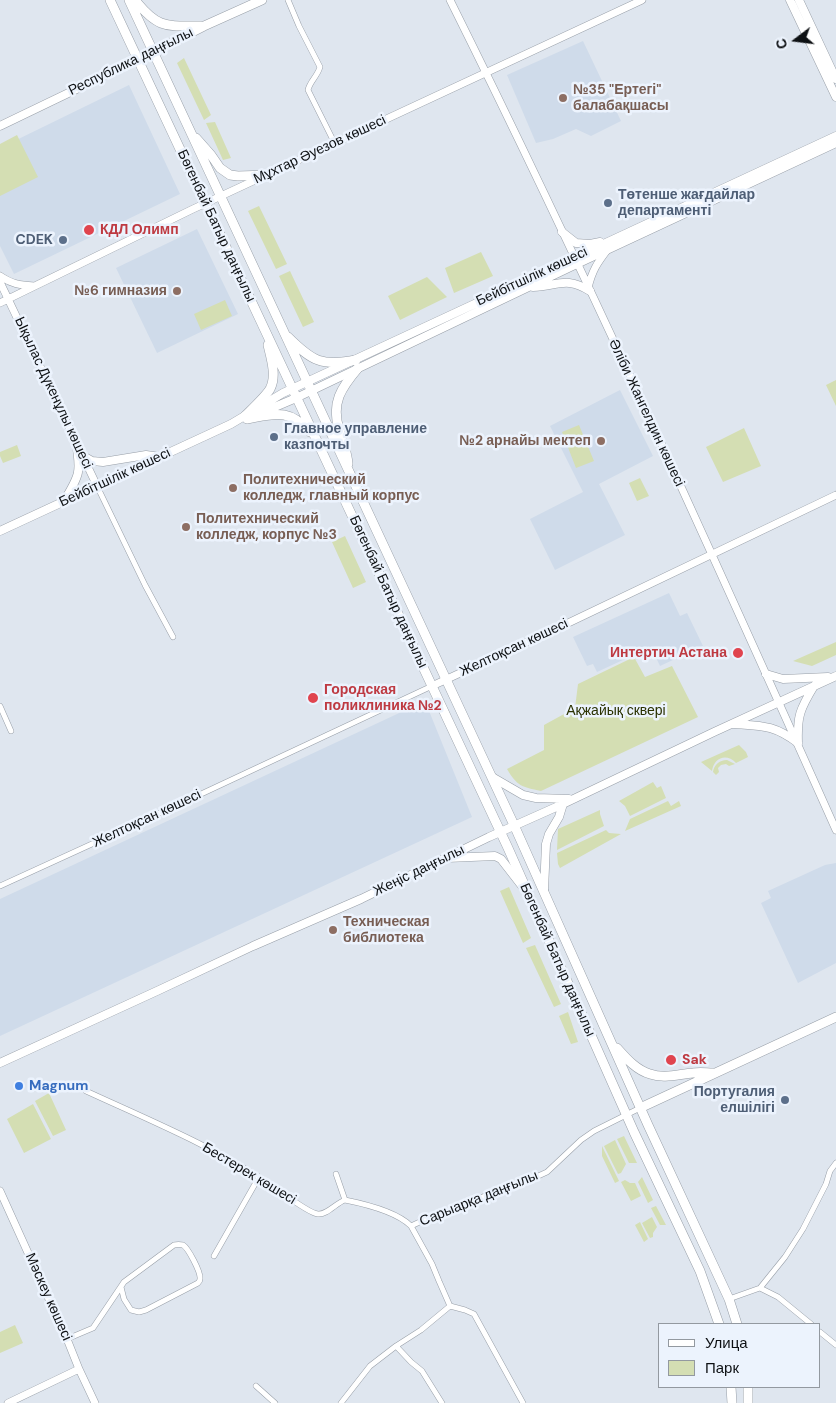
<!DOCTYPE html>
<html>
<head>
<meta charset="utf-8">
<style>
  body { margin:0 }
  #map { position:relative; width:836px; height:1403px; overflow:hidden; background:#dfe6ef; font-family:"DM Sans",sans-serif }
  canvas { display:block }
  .legend { position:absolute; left:658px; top:1323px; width:162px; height:65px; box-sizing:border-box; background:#ecf3fd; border:1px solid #9399a0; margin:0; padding:6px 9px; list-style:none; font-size:15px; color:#0e1114 }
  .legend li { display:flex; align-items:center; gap:10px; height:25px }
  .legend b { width:25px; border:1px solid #9399a0 }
  .north { position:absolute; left:771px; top:15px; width:50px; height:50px; -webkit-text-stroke:4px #ecf3fd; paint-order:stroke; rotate:255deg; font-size:14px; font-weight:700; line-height:20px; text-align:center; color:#0e1114 }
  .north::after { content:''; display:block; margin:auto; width:18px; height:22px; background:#0e1114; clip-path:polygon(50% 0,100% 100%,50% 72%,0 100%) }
</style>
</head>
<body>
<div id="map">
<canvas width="836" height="1403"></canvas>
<ul class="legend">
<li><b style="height:6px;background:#fff"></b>Улица</li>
<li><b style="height:14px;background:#d4deb3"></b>Парк</li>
</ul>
<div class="north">С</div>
</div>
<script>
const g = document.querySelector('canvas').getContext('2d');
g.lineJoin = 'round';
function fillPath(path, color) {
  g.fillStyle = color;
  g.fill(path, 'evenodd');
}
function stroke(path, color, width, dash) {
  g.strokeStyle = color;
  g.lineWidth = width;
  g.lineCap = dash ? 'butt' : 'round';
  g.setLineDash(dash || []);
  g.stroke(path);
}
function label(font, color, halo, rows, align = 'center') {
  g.font = font + ' "DM Sans",sans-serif';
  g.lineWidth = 5;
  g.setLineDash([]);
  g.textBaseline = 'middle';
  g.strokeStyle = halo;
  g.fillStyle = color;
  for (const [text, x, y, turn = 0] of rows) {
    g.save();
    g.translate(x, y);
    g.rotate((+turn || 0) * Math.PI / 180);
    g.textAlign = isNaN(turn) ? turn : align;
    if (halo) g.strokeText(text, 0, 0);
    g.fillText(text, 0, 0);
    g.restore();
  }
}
const built = new Path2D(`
  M583,41L621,121L591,136L576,129L553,139L536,143L507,75Z
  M129,85L180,194L14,274L0,246V148Z
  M197,229L238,314L157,353L116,268Z
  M620,390L653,456L599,484L625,535L555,570L530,519L583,492L550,426Z
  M669,593L680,616L687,613L703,646L660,666L651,647L597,672L593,664L587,666L573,637Z
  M425,701L472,817L0,1036V899Z
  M836,863V963L798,983L761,903L771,898L768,891L825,865Z`);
const green = new Path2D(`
  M184,58L211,115L204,120L177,63Z
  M215,122L231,158L223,160L206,123Z
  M17,135L38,177L0,196V144Z
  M259,206L287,264L276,269L248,211Z
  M481,252L493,276L454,293L445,268Z
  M290,271L314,322L303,327L279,276Z
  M427,277L447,297L400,320L388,296Z
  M225,300L232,316L201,330L194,314Z
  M836,380V406L826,385Z
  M579,425L594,461L576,468L562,432Z
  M744,428L761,466L723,482L706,447Z
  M17,445L21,456L3,463L0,456V452Z
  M640,478L649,496L637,501L629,483Z
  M345,536L366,582L353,588L332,542Z
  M836,642V655L812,666L793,661Z
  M634,657L645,677L672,666L698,717L541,791C522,787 517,786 507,769L544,750V725L575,708L578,684Z
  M739,745L746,752L748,757L736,763C727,753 714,757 712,771L701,762Z
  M727,760L735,764L729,766L726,764L721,765L718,768L719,772L716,775L713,772C714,765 719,760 727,760Z
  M653,782L657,788L661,786L666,798L630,816L625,806L619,801Z
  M668,801L671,806L679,801L681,806L625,831L630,819Z
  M600,810V814L604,826L557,850L558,829Z
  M606,830L609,833L621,834L560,868L558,864L557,853Z
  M509,887L531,938L523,943L500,891Z
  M535,945L561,1004L554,1007L526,948Z
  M568,1012L578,1042L571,1044L559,1016Z
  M49,1093L66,1130L53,1136L35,1101Z
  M33,1104L51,1139L24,1153L7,1119Z
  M624,1136L637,1163H629L617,1139Z
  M615,1140L626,1164L621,1173L618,1174L604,1146Z
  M602,1146L619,1181L615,1183L602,1156Z
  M642,1177L653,1200L648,1203L638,1182Z
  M625,1180L630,1183H635L641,1196L631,1201L621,1182Z
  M656,1206L666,1225H660L651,1208Z
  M652,1217L657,1227L653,1233V1237L650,1238L642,1223Z
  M640,1222L648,1239L644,1242L635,1225Z
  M15,1325L23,1343L0,1353V1332Z`);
const minor = new Path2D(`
  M288,0L299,26L320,67C317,77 310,81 308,90L335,144
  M97,486L145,585L173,637
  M0,706L11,731
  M0,886L199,795L432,686
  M86,1091C149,1120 215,1147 273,1186C283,1193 308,1213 318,1214C327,1215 336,1203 345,1200C365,1204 396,1211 411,1226L432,1264L439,1281L450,1306L465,1310L474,1314L523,1403
  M336,1174L345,1200
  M411,1226L424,1220L464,1206L489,1194L525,1182L547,1172L581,1140L594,1131L640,1108
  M214,1256L259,1177
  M760,1288L785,1257L803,1229L826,1184L830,1171L836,1163
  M729,1299L760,1288L778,1297L811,1324
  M820,1332L836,1345
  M67,1339L93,1328L124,1282L174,1245C178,1244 179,1244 183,1245C188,1248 201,1272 200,1279C200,1280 199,1282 198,1283L146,1310L139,1312L131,1310L124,1299L121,1287
  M396,1346L411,1362L422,1371L442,1403
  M256,1386L275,1403
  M341,1403L370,1366L396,1346L421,1330L450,1306`);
const tertiary = new Path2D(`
  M450,0C586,273 711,551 836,830
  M0,276C12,284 19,285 34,286
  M0,282L97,486
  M588,288C592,271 597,263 608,249
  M0,303L193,209L642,0
  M432,686L564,625L836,495
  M0,1191L67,1339L79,1369L95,1403
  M8,1403L79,1369`);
const secondary = new Path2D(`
  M790,0L836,97
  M799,0L836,79
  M0,126L137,60
  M562,232L576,243L590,244L600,242
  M533,287C558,286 566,276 590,291
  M256,415L296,398L577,264L836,143
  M83,456L92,461L103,462L146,455L160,457
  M64,501C80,475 81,472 76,442
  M0,531L231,424L283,393L836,136
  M766,674L783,679L828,677
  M734,724C763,726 774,725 798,743
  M798,743C797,716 800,709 814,686
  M492,777L523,795L536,798L569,799
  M447,858L495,856L501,859L522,886
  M544,890L546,844L549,834L559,817L563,804
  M0,1063L157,991L253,946L361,899L489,837L563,804L714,732L836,676`);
const primary = new Path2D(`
  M110,0L508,848L634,1132L700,1271L719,1324
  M129,0L514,825L648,1125L729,1299L737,1324
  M135,0C158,29 166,26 201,26
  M137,60L204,26L262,0
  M196,138L211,155L220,168L230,175L238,176L269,175
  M288,337C312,361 322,367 356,360
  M245,416C252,409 266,396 270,389C277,376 271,358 268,345
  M247,419C275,414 289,408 310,432
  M348,464C347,450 342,442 339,429C331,403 341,388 358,368
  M617,1048C626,1058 636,1070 650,1074C664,1079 679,1074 693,1073C700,1072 707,1073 713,1073
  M640,1108L836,1017
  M731,1387L732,1403
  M748,1387V1403`);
const markers = [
  [563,98,5,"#8d6e63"],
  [608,203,5,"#5c6f8a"],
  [89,230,6,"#e0444e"],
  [63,240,5,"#5c6f8a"],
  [177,291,5,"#8d6e63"],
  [274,437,5,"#5c6f8a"],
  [601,441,5,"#8d6e63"],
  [233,488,5,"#8d6e63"],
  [186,527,5,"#8d6e63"],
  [738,653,6,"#e0444e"],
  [313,698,6,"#e0444e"],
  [333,930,5,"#8d6e63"],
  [671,1060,6,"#e0444e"],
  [19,1086,5,"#3f7fe0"],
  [785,1100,5,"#5c6f8a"]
];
const streetNames = [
  ["Республика даңғылы",131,62,-26],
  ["Мұхтар Әуезов көшесі",320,150,-25],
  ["Бөгенбай Батыр даңғылы",216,226,65],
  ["Бейбітшілік көшесі",532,277,-25],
  ["Ықылас Дүкенұлы көшесі",53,393,65],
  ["Әліби Жангелдин көшесі",646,413,65],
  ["Бейбітшілік көшесі",115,478,-25],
  ["Бөгенбай Батыр даңғылы",388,592,65],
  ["Желтоқсан көшесі",514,648,-25],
  ["Желтоқсан көшесі",147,819,-25],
  ["Жеңіс даңғылы",419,871,-26],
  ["Бөгенбай Батыр даңғылы",557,960,66],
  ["Бестерек көшесі",249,1174,31],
  ["Сарыарқа даңғылы",479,1199,-22],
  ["Мәскеу көшесі",48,1297,66]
];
const educationNames = [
  ["№35 \"Ертегі\"",573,90],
  ["балабақшасы",573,106],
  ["№6 гимназия",167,291,"right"],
  ["№2 арнайы мектеп",591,441,"right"],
  ["Политехнический",243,480],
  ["колледж, главный корпус",243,496],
  ["Политехнический",196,519],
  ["колледж, корпус №3",196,535],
  ["Техническая",343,922],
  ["библиотека",343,938]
];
const serviceNames = [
  ["Төтенше жағдайлар",618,195],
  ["департаменті",618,211],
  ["CDEK",53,240,"right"],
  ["Главное управление",284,429],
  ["казпочты",284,445],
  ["Португалия",775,1092,"right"],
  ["елшілігі",775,1108,"right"]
];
const healthNames = [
  ["КДЛ Олимп",100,230],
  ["Интертич Астана",727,653,"right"],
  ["Городская",324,690],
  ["поликлиника №2",324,706],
  ["Sak",682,1060]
];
const parkNames = [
  ["Ақжайық сквері",616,711]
];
const shopNames = [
  ["Magnum",29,1086]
];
fillPath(built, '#cfdbea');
fillPath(green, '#d4deb3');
stroke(minor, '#979ea7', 6);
stroke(tertiary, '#979ea7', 8);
stroke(secondary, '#979ea7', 9);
stroke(primary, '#979ea7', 10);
stroke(minor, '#fff', 5);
stroke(tertiary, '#fff', 7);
stroke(secondary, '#fff', 8);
stroke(primary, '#fff', 9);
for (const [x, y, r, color] of markers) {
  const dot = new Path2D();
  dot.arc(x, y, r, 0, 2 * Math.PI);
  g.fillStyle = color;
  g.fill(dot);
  stroke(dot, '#ecf3fd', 2);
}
label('14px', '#0e1114', '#ecf3fd', streetNames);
label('bold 14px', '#785e54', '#ecf3fd', educationNames, 'left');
label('bold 14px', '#4e5e75', '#ecf3fd', serviceNames, 'left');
label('bold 14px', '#be3a42', '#ecf3fd', healthNames, 'left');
label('14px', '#2a3100', '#ecf3fd', parkNames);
label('bold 14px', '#366cbe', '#ecf3fd', shopNames, 'left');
</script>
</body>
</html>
